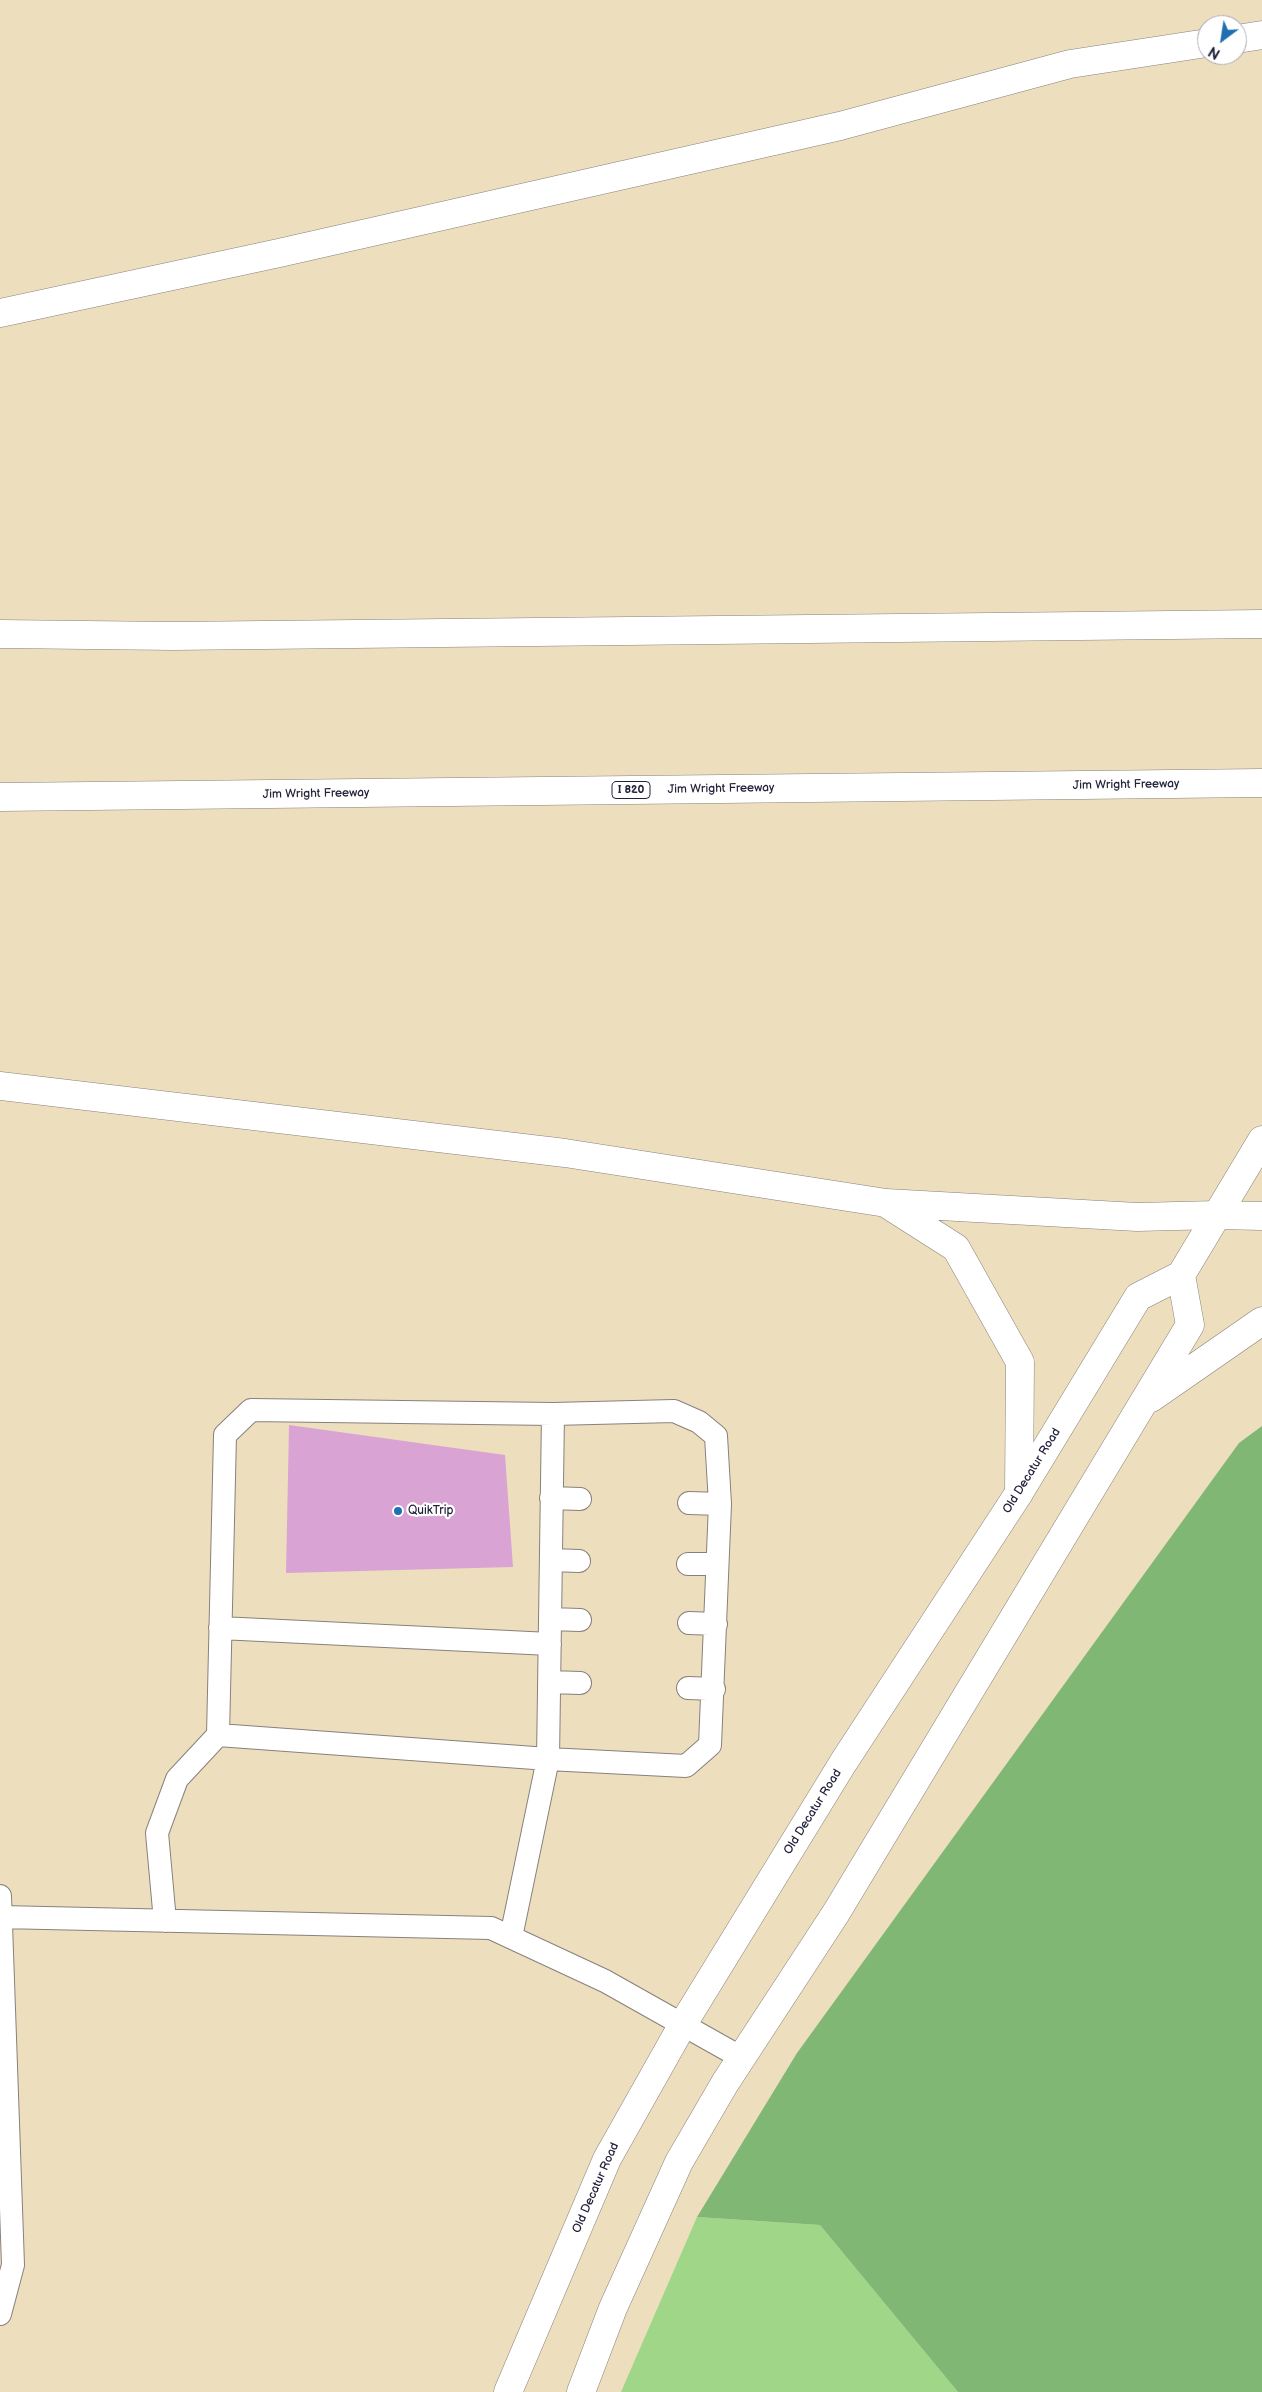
<!DOCTYPE html>
<html>
<head>
<meta charset="utf-8">
<style>
  body { margin:0 }
  #map { position:relative; width:1262px; height:2392px; overflow:hidden; background:#eddfbd; font-family:"Balsamiq Sans",sans-serif }
  canvas { display:block }
  .north { position:absolute; left:1197px; top:15px; width:50px; height:50px; box-sizing:border-box; background:#fff; border:1px solid #a7a7b1; border-radius:50%; rotate:211deg; font-size:14px; font-weight:700; line-height:20px; text-align:center; color:#22223b }
  .north::after { content:''; display:block; margin:auto; width:18px; height:22px; background:#1f6fb2; clip-path:polygon(50% 0,100% 100%,50% 72%,0 100%) }
</style>
</head>
<body>
<div id="map">
<canvas width="1262" height="2392"></canvas>
<div class="north">N</div>
</div>
<script>
const g = document.querySelector('canvas').getContext('2d');
g.lineJoin = 'round';
function fillPath(path, color) {
  g.fillStyle = color;
  g.fill(path, 'evenodd');
}
function stroke(path, color, width, dash) {
  g.strokeStyle = color;
  g.lineWidth = width;
  g.lineCap = dash ? 'butt' : 'round';
  g.setLineDash(dash || []);
  g.stroke(path);
}
function label(font, color, halo, rows, align = 'center') {
  g.font = font + ' "Balsamiq Sans",sans-serif';
  g.lineWidth = 4.5;
  g.setLineDash([]);
  g.textBaseline = 'middle';
  g.strokeStyle = halo;
  g.fillStyle = color;
  for (const [text, x, y, turn = 0] of rows) {
    g.save();
    g.translate(x, y);
    g.rotate((+turn || 0) * Math.PI / 180);
    g.textAlign = isNaN(turn) ? turn : align;
    if (halo) g.strokeText(text, 0, 0);
    g.fillText(text, 0, 0);
    g.restore();
  }
}
const green = new Path2D(`
  M697,2217L820,2225L958,2392H621Z`);
const forest = new Path2D(`
  M1262,1426V2392H958L820,2225L697,2217L797,2053L1239,1443Z`);
const building = new Path2D(`
  M289,1425L505,1455L513,1567L286,1573Z`);
const lane = new Path2D(`
  M551,1498L580,1499
  M689,1503L720,1504
  M551,1560L579,1561
  M688,1564H717
  M550,1619L580,1620
  M689,1623L716,1624
  M220,1628L550,1644
  M550,1682L580,1683
  M688,1688L714,1689
  M218,1735L548,1759L686,1766L710,1745L720,1504L716,1436L699,1422L674,1411L553,1414
  M0,1896L13,2265L0,2314
  M1,1917L491,1928L605,1981L742,2058
  M165,1921L157,1833L177,1779L218,1735L225,1435L251,1410L553,1414L548,1759L511,1937`);
const secondary = new Path2D(`
  M1217,1215L1262,1216
  M1151,1398L1262,1321
  M508,2392L607,2159L683,2024L843,1763L1019,1493L1138,1297L1181,1275L1262,1140
  M581,2392L613,2308L679,2162L725,2083L836,1913L1190,1325L1181,1275`);
const highway = new Path2D(`
  M1237,39L1262,35
  M0,313L279,253L840,126L1070,64L1207,43
  M0,634L173,636L1262,624
  M0,797L1262,783
  M0,1086L565,1153L886,1203L1137,1217L1217,1215
  M887,1204L956,1248L1020,1362L1019,1493`);
const markers = [
  [398,1511,5,"#1f6fb2"]
];
const shields = [
  [631,790,38]
];
const shieldNames = [
  ["I 820",631,790]
];
const streetNames = [
  ["Jim Wright Freeway",1126,785,-1],
  ["Jim Wright Freeway",721,789,-1],
  ["Jim Wright Freeway",316,794,-1],
  ["Old Decatur Road",1032,1471,-58],
  ["Old Decatur Road",813,1812,-58],
  ["Old Decatur Road",596,2188,-66]
];
const poiNames = [
  ["QuikTrip",408,1511]
];
fillPath(green, '#a0d687');
fillPath(forest, '#80b774');
fillPath(building, '#d9a4d4');
stroke(lane, '#88807c', 24);
stroke(secondary, '#88807c', 29);
stroke(highway, '#88807c', 29);
stroke(lane, '#fff', 22);
stroke(secondary, '#fff', 28);
stroke(highway, '#fff', 28);
for (const [x, y, r, color] of markers) {
  const dot = new Path2D();
  dot.arc(x, y, r, 0, 2 * Math.PI);
  g.fillStyle = color;
  g.fill(dot);
  stroke(dot, '#fff', 2);
}
for (const [x, y, w] of shields) {
  const box = new Path2D();
  box.roundRect(x - w / 2, y - 8.5, w, 17, 4);
  g.fillStyle = '#fff';
  g.fill(box);
  stroke(box, '#22223b', 1);
}
label('bold 11px', '#22223b', null, shieldNames);
label('12px', '#22223b', '#fff', streetNames);
label('12px', '#22223b', '#fff', poiNames, 'left');
</script>
</body>
</html>
